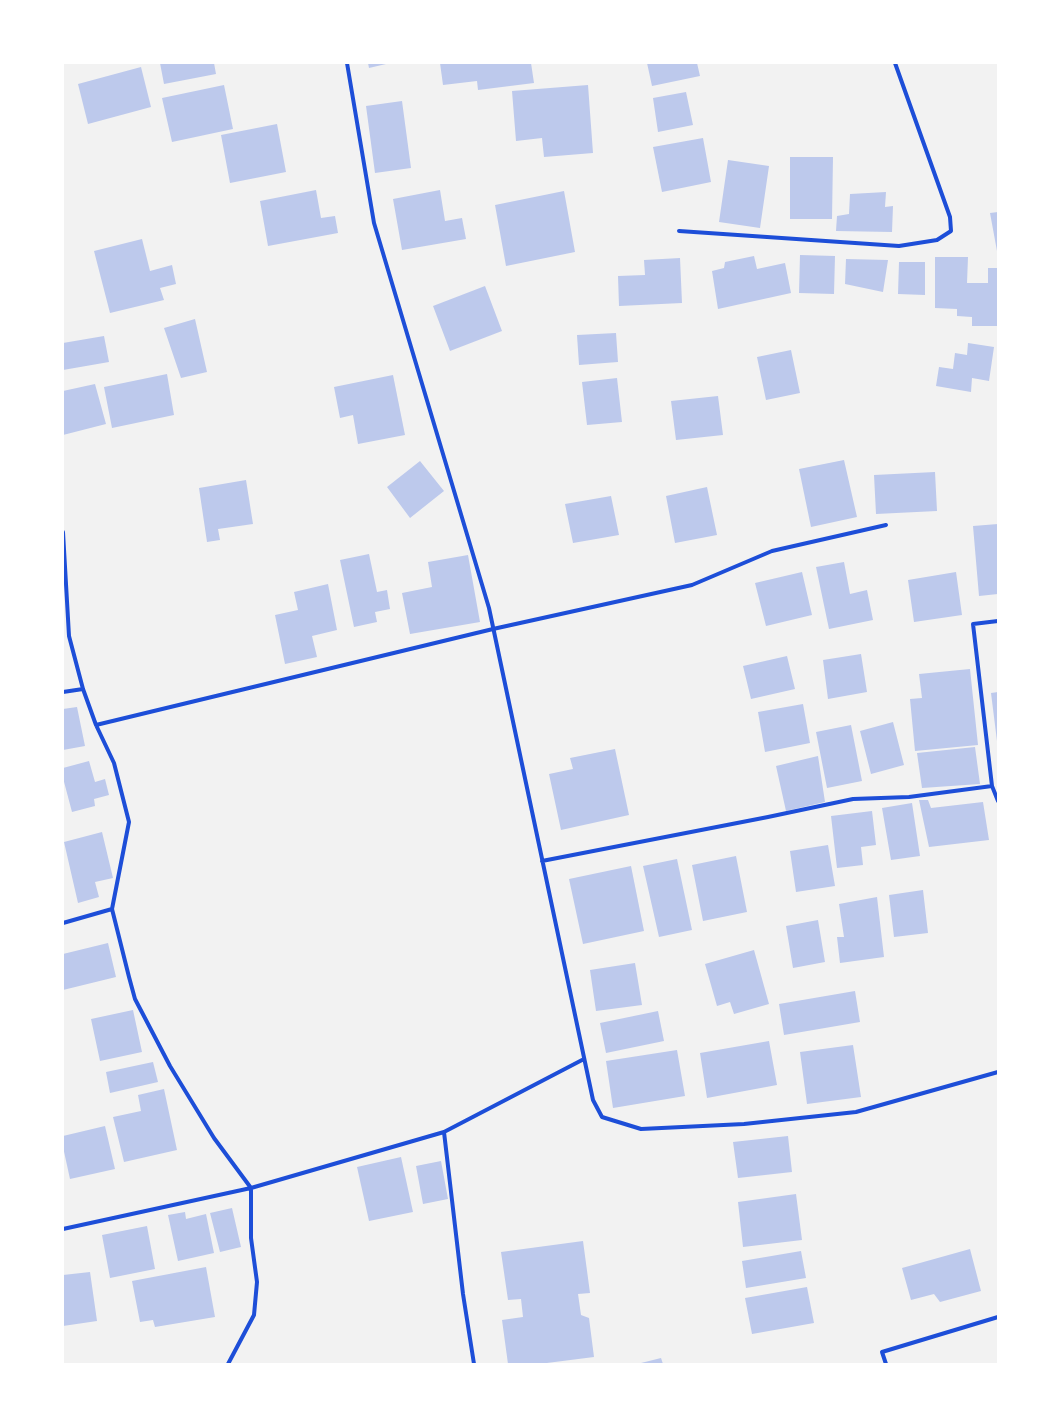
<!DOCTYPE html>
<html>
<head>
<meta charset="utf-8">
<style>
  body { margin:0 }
  #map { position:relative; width:1061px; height:1427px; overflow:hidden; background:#f2f2f2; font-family:Montserrat,sans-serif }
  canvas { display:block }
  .frame { position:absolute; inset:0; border:64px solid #fff; pointer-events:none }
</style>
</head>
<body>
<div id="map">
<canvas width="1061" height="1427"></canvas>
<div class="frame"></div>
</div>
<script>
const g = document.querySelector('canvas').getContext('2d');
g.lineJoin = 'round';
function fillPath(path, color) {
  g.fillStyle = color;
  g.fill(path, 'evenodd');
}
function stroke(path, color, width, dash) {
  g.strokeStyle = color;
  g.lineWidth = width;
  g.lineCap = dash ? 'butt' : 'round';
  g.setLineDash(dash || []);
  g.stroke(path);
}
const building = new Path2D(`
  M160,63H214L216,74L164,84Z
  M368,63H386V64L369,68Z
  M440,63H531L534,83L478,90L477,81L443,85Z
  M647,63H697L700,76L652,86Z
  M141,67L151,107L88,124L78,84Z
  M224,85L233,129L172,142L162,98Z
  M588,85L593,153L544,157L542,138L516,141L512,91Z
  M686,92L693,125L658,132L653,98Z
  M402,101L411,168L375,173L366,106Z
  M277,124L286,172L230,183L221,135Z
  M703,138L711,182L662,192L653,147Z
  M790,157H833L832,219H790Z
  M728,160L769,166L760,228L719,222Z
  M316,190L321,218L335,216L338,233L268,246L260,201Z
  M440,190L445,221L462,218L466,239L402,250L393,199Z
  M564,191L575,252L506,266L495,205Z
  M886,192L885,207L893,206L892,232L836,231L837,216L849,214L850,194Z
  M998,212V250L997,251L990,213Z
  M142,239L150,271L172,265L176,284L160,288L164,300L110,313L94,251Z
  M800,255L835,256L834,294L799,293Z
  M754,256L757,269L785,263L791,293L718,309L712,271L724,268L725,262Z
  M935,257H968L967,283H988V268H998V326H972V317L957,316V309L935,308Z
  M680,258L682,303L619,306L618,276L645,275L644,260Z
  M846,259L888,260L883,292L845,284Z
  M899,262H925V295L898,294Z
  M485,286L502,331L450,351L433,306Z
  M195,319L207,372L181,378L164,328Z
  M616,333L618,362L579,365L577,335Z
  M104,336L109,362L63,370V343Z
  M968,343L994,347L989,381L972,378L971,392L936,386L939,367L953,369L955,353L967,355Z
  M791,350L800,393L766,400L757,357Z
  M167,374L174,415L112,428L104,387Z
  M393,375L405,435L358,444L353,415L340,418L334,387Z
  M617,378L622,422L587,425L582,382Z
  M95,384L106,424L63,435V391Z
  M718,396L723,435L676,440L671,401Z
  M844,460L857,517L811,527L799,469Z
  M420,461L444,491L410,518L387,487Z
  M935,472L937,511L876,514L874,475Z
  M246,480L253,524L218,529L220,540L207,542L199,488Z
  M707,487L717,535L675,543L666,496Z
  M611,496L619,535L573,543L565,504Z
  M998,524V594L979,596L973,526Z
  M369,554L377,592L387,590L390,609L375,612L377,622L354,627L340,560Z
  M468,555L480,622L410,634L402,593L432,587L428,562Z
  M844,562L850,594L867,590L873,620L829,629L816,567Z
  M802,572L812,615L766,626L755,583Z
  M956,572L962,615L914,622L908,580Z
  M328,584L337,630L312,636L317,657L285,664L275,615L298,610L294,592Z
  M861,654L867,692L828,699L823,660Z
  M787,656L795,689L751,699L743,666Z
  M970,669L978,745L915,751L910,699L922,698L919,674Z
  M998,692V741H997L991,693Z
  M803,704L810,743L765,752L758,712Z
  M77,707L85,746L63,750V709Z
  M893,722L904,765L871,774L860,731Z
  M851,725L862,781L827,788L816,732Z
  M975,747L980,784L922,788L917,753Z
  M615,749L629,815L561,830L549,774L573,769L570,758Z
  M818,756L825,802L786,811L776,766Z
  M89,761L95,782L105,779L109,795L94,799L95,806L72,812L63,778V768Z
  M919,800H928L931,808L983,802L989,840L929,847Z
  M912,803L920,856L891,860L882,808Z
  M872,811L876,845L861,847L863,865L837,868L831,816Z
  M102,832L113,878L95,882L99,897L78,903L64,842Z
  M828,845L835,886L796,892L790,851Z
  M736,856L747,912L703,921L692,865Z
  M677,859L692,930L659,937L643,866Z
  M631,866L644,931L583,944L569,879Z
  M923,890L928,933L894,937L889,895Z
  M877,897L884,957L840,963L837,937H844L839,904Z
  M818,920L825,962L793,968L786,926Z
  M108,943L116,977L63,990V954Z
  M754,950L769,1004L734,1014L730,1002L717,1006L705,964Z
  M635,963L642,1005L596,1011L590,970Z
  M855,991L860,1022L784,1035L779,1004Z
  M133,1010L142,1052L100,1061L91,1019Z
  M658,1011L664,1041L606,1053L600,1023Z
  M769,1041L777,1085L707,1098L700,1053Z
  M853,1045L861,1097L807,1104L800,1052Z
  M677,1050L685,1096L613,1108L606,1061Z
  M153,1062L158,1082L110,1093L106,1072Z
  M164,1089L177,1150L124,1162L113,1117L141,1111L138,1095Z
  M105,1126L115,1169L70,1179L63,1147V1136Z
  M788,1136L792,1172L738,1178L733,1142Z
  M401,1157L413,1212L369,1221L357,1167Z
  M441,1161L448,1199L423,1204L416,1166Z
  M796,1194L802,1240L743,1247L738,1202Z
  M232,1208L241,1247L220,1252L210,1213Z
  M185,1212L186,1219L206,1214L214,1253L178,1261L168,1215Z
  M147,1226L155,1269L110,1278L102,1235Z
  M583,1241L590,1293L578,1294L581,1315L589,1318L594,1357L539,1364H508L502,1320L523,1317L521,1299L508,1300L501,1252Z
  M970,1249L981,1291L940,1302L934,1294L911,1300L902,1268Z
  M801,1251L806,1278L746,1288L742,1261Z
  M206,1267L215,1317L155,1327L153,1320L140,1322L132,1281Z
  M90,1272L97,1321L63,1326V1275Z
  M807,1287L814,1323L752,1334L745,1298Z
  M661,1358L663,1364H641V1363Z`);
const minor = new Path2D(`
  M347,63L374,223L489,608L593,1100L602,1117L641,1129L744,1124L856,1112L998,1072
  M679,231L899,246L937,240L951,231L950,217L895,63
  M63,532L69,636L83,689L96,725L114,763L129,822L112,909
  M998,621L973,624L992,786L998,801
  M63,692L83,689
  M96,725L493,629L692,585L772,551L886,525
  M542,861L768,817L853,799L909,797L992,786
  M63,923L112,909L129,977L135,999L170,1066L214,1138L251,1188V1238L257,1282L254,1315L228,1364
  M444,1132L463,1294L474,1364
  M63,1229L251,1188L444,1132L584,1059
  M886,1364L882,1352L998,1317`);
fillPath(building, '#bdc9ec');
stroke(minor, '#1d4ed8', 4);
</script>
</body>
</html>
